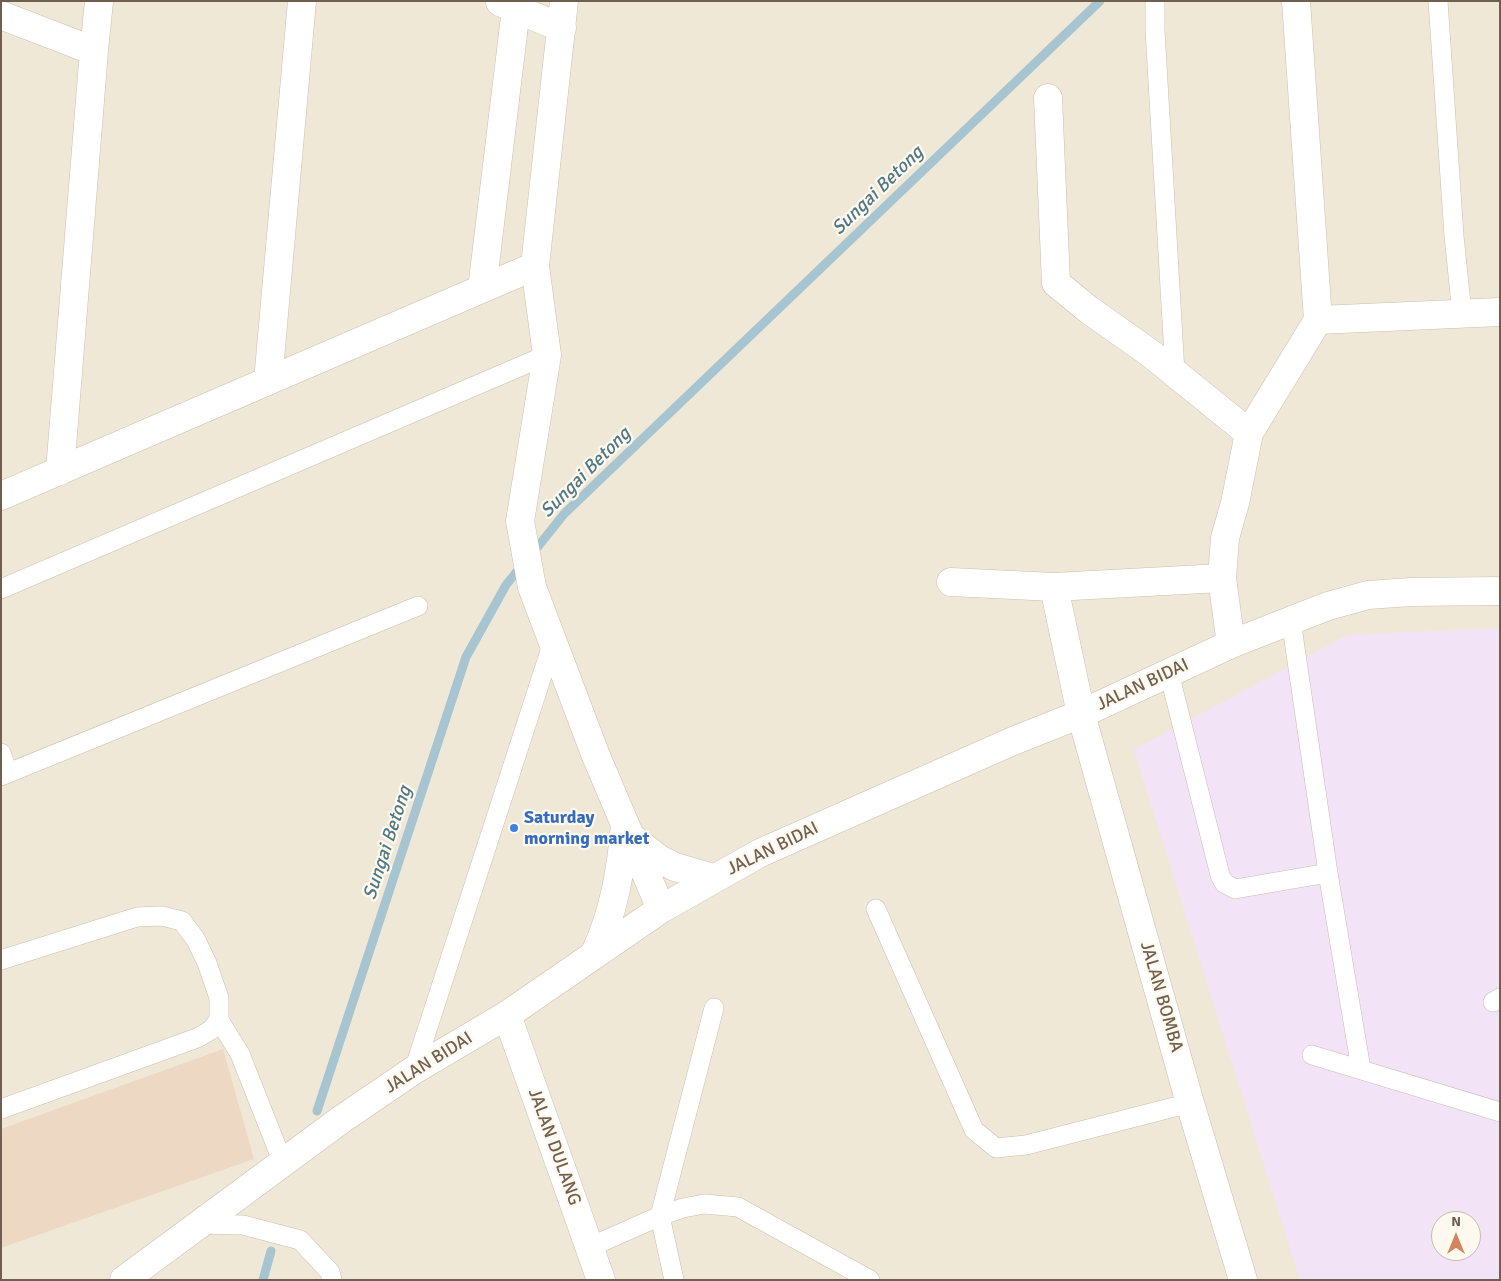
<!DOCTYPE html>
<html>
<head>
<meta charset="utf-8">
<style>
  body { margin:0 }
  #map { position:relative; width:1501px; height:1281px; overflow:hidden; background:#faf5e8; font-family:Signika,sans-serif }
  canvas { display:block }
  .frame { position:absolute; inset:0; border:2px solid #705f4f; pointer-events:none }
  .north { position:absolute; left:1431px; top:1211px; width:50px; height:50px; box-sizing:border-box; background:#fdf9ee; border:1px solid #c5bbae; border-radius:50%; rotate:0deg; font-size:14px; font-weight:700; line-height:20px; text-align:center; color:#705f4f }
  .north::after { content:''; display:block; margin:auto; width:18px; height:22px; background:#d4855d; clip-path:polygon(50% 0,100% 100%,50% 72%,0 100%) }
</style>
</head>
<body>
<div id="map">
<canvas width="1501" height="1281"></canvas>
<div class="frame"></div>
<div class="north">N</div>
</div>
<script>
const g = document.querySelector('canvas').getContext('2d');
g.lineJoin = 'round';
function fillPath(path, color) {
  g.fillStyle = color;
  g.fill(path, 'evenodd');
}
function stroke(path, color, width, dash) {
  g.strokeStyle = color;
  g.lineWidth = width;
  g.lineCap = dash ? 'butt' : 'round';
  g.setLineDash(dash || []);
  g.stroke(path);
}
function label(font, color, halo, rows, align = 'center') {
  g.font = font + ' Signika,sans-serif';
  g.lineWidth = 4.5;
  g.setLineDash([]);
  g.textBaseline = 'middle';
  g.strokeStyle = halo;
  g.fillStyle = color;
  for (const [text, x, y, turn = 0] of rows) {
    g.save();
    g.translate(x, y);
    g.rotate((+turn || 0) * Math.PI / 180);
    g.textAlign = isNaN(turn) ? turn : align;
    if (halo) g.strokeText(text, 0, 0);
    g.fillText(text, 0, 0);
    g.restore();
  }
}
const residential = new Path2D(`
  M1,1H1500V1280H1ZM1441,1221H1471V1251H1441Z`);
const education = new Path2D(`
  M1500,628V1280H1300L1134,750L1347,635ZM1441,1221H1471V1251H1441Z`);
const stream = new Path2D(`
  M532,554L564,514L1100,1
  M317,1111L466,657L506,585L523,564
  M263,1280L271,1251`);
const building = new Path2D(`
  M223,1049L254,1159L1,1248V1129Z`);
const lane = new Path2D(`
  M1155,1V30L1175,373
  M1438,1L1454,236L1462,314
  M1,589L547,355
  M1169,673L1220,875L1224,883L1235,889L1328,873L1291,620
  M1,753L8,773
  M1,776L418,606
  M1328,873L1361,1069
  M876,909L974,1130L996,1148L1026,1145L1190,1103
  M1,960L137,917L162,916L182,921L196,940L207,963L219,998V1020L211,1030L197,1038L1,1109
  M1493,1002L1500,998
  M219,1020L240,1054L283,1163
  M1312,1055L1500,1112
  M414,1070L553,642
  M201,1224L243,1225L300,1240L330,1272L332,1280
  M590,1247L660,1216L683,1208L704,1204L738,1207L870,1280
  M674,1280L660,1216L714,1008`);
const street = new Path2D(`
  M500,2L562,28
  M1,15L94,51
  M1048,98L1056,283L1089,310L1150,353L1249,433L1235,503L1225,538L1222,578L1231,644
  M482,289L516,9
  M1318,320L1500,312
  M268,381L302,1
  M1249,433L1318,320L1296,1
  M60,471L94,51L99,1
  M1,496L535,266
  M1222,578L1054,587L1081,714L1190,1103L1243,1280
  M951,582L1054,587
  M507,1015L601,1280`);
const secondary = new Path2D(`
  M564,1L535,266L547,355L520,521L532,587L596,756L661,909
  M631,837L659,859L675,867L713,878
  M595,953C614,912 621,870 625,825
  M124,1280L342,1119L414,1070L507,1015L661,909L760,853L1013,741L1081,714L1231,644L1328,606L1368,595L1411,592L1500,591`);
const markers = [
  [514,828,5,"#3f7fe0"]
];
const streetNames = [
  ["JALAN BIDAI",1143,685,-25],
  ["JALAN BIDAI",773,849,-26],
  ["JALAN BOMBA",1161,997,74],
  ["JALAN BIDAI",429,1063,-32],
  ["JALAN DULANG",554,1147,70]
];
const shopNames = [
  ["Saturday",524,818],
  ["morning market",524,839]
];
const waterNames = [
  ["Sungai Betong",878,191,-44],
  ["Sungai Betong",586,473,-45],
  ["Sungai Betong",388,843,-72]
];
fillPath(residential, '#f0e8d7');
fillPath(education, '#f2e4f6');
stroke(stream, '#a6c5d1', 9);
fillPath(building, '#ecd8c3');
stroke(lane, '#cabeaf', 20);
stroke(street, '#cabeaf', 29);
stroke(secondary, '#ccbfad', 29);
stroke(lane, '#fff', 19);
stroke(street, '#fff', 28);
stroke(secondary, '#fff', 28);
for (const [x, y, r, color] of markers) {
  const dot = new Path2D();
  dot.arc(x, y, r, 0, 2 * Math.PI);
  g.fillStyle = color;
  g.fill(dot);
  stroke(dot, '#fdf9ee', 2);
}
label('18px', '#705f4f', '#fdf9ee', streetNames);
label('bold 18px', '#366cbe', '#fdf9ee', shopNames, 'left');
label('italic 19px', '#4f7887', '#fdf9ee', waterNames);
</script>
</body>
</html>
